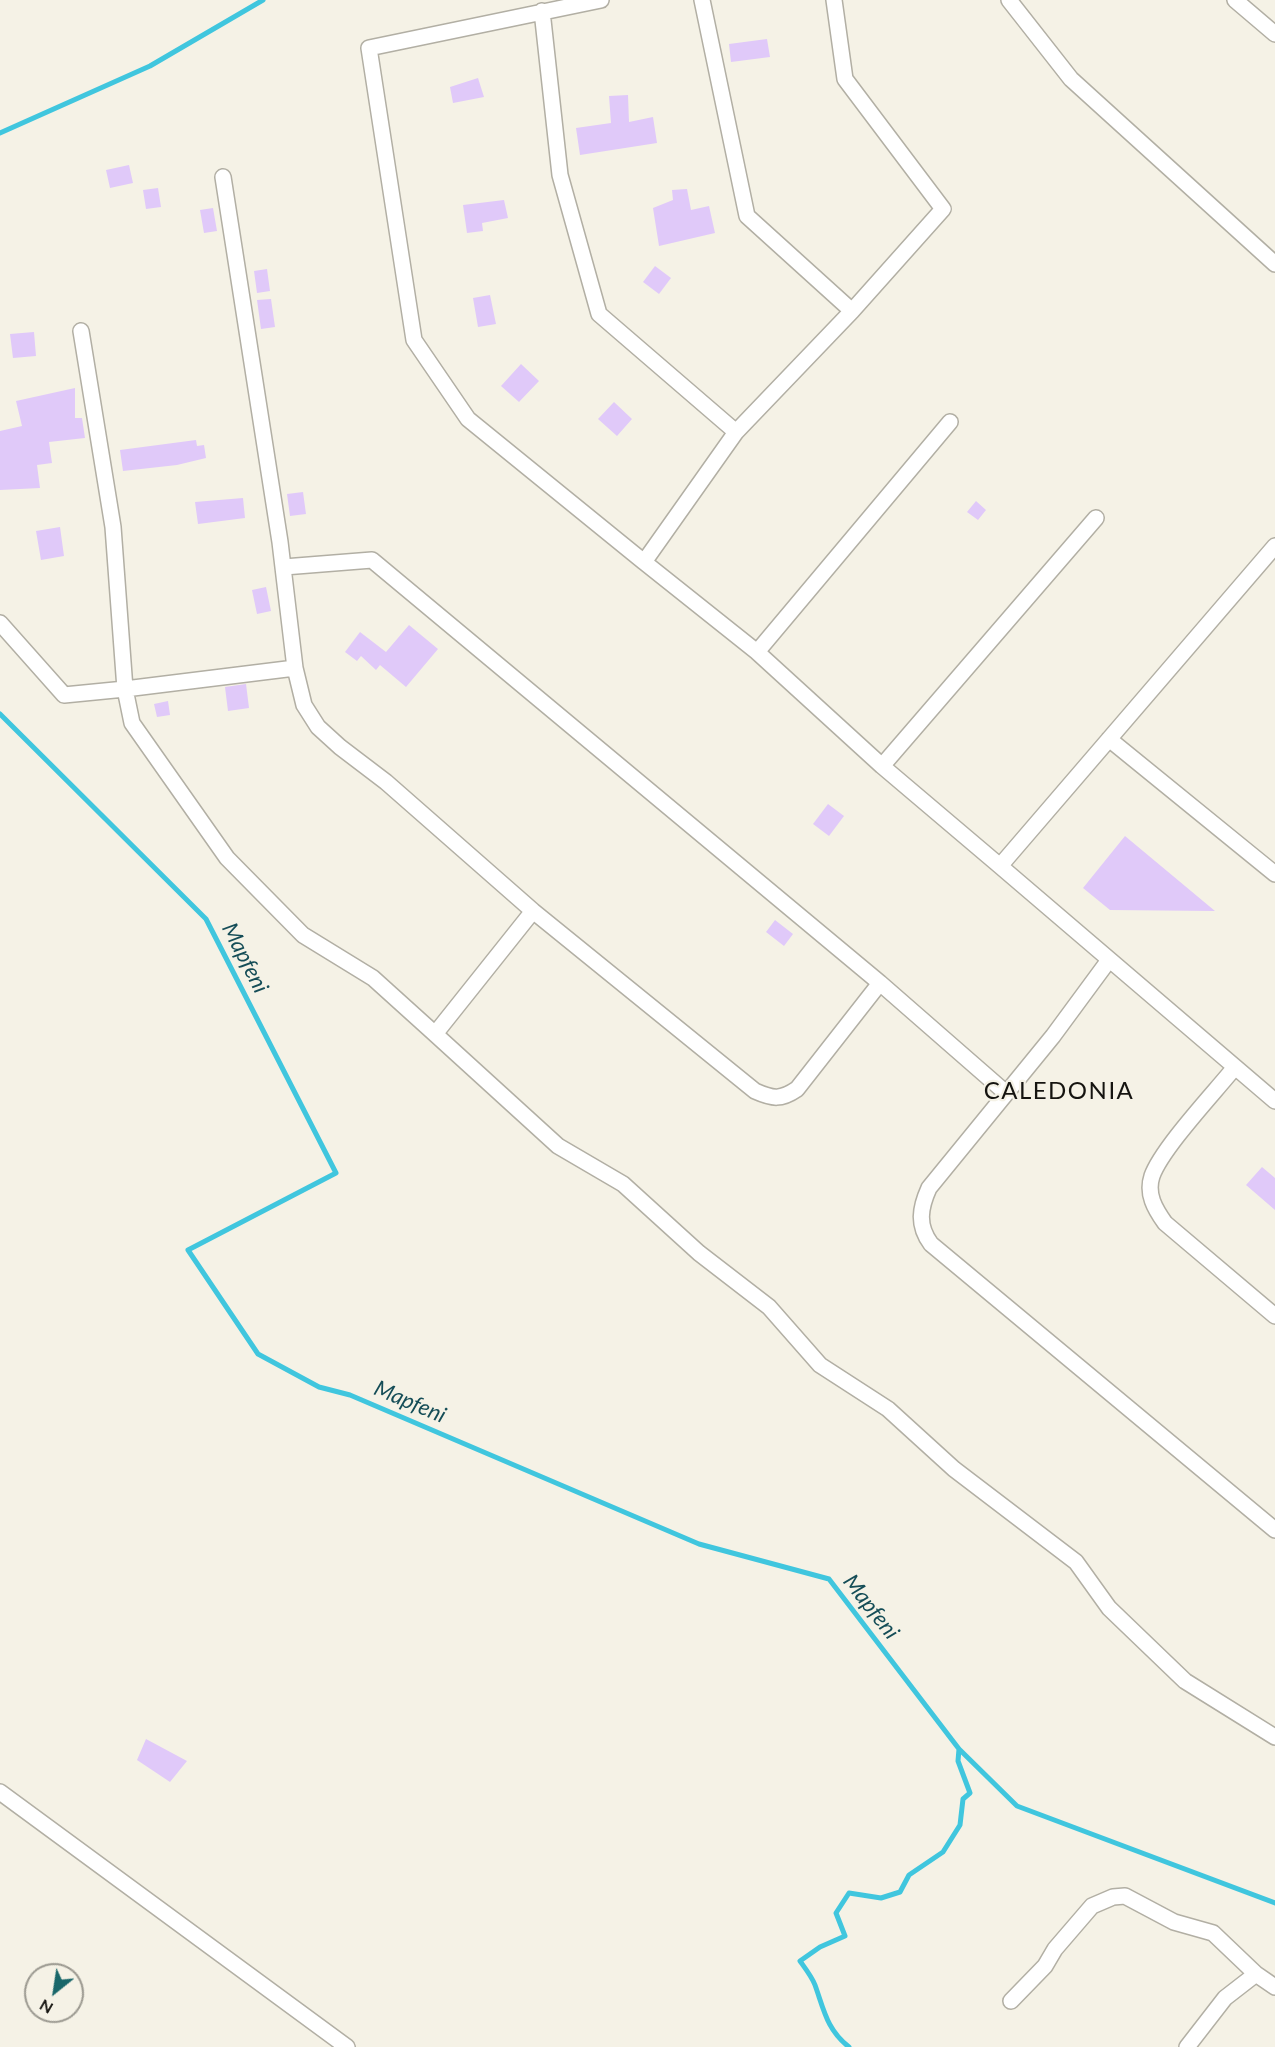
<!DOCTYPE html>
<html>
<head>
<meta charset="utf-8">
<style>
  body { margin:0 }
  #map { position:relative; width:1275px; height:2047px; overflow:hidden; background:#f5f2e6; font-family:Lato,sans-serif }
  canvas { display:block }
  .north { position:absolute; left:24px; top:1963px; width:60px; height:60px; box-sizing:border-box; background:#f5f2e6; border:2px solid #9b9990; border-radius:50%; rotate:210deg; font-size:16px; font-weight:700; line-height:24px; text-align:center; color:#151410 }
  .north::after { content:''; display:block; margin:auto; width:21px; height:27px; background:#19676a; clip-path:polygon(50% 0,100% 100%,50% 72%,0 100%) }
</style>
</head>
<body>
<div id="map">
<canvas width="1275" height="2047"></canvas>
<div class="north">N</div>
</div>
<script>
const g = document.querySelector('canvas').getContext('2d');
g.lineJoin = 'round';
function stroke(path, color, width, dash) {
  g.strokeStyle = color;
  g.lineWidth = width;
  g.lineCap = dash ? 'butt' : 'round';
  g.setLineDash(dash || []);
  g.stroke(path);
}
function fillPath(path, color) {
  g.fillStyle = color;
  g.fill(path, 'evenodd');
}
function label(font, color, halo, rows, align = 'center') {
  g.font = font + ' Lato,sans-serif';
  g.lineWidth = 4.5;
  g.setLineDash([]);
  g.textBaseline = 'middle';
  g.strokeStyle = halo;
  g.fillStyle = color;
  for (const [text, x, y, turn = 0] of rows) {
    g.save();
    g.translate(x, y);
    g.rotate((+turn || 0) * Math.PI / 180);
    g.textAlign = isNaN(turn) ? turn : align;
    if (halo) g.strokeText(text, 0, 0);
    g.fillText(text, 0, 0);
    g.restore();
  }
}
const stream = new Path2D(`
  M0,133L150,66L263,0
  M0,714L206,919L336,1173L188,1250L258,1354L319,1387L350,1395L699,1544L829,1579L959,1749L1017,1806L1275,1903
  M849,2047C827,2030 824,2010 815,1985C812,1977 805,1968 800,1961L820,1947L845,1936L836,1913L849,1893L881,1898L900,1892L909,1875L943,1852L960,1825L963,1799L970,1793L958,1761L959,1749`);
const building = new Path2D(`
  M767,39L770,57L731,62L729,44Z
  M478,78L484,97L453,103L450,87Z
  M628,95L629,122L653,117L657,143L580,155L576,128L611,123L609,96Z
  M129,165L133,183L110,188L106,170Z
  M158,188L161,207L146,209L143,190Z
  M687,189L691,210L709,206L715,233L659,246L653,208L673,200L672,190Z
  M504,200L508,218L482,223L483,231L467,233L463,205Z
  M213,208L217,231L204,233L200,210Z
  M655,266L671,278L659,294L643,282Z
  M267,269L270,291L257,293L254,271Z
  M490,295L496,324L478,327L473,298Z
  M271,299L275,327L261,329L257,300Z
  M34,332L36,356L13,358L10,334Z
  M521,364L539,381L519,402L501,386Z
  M75,388V418H82L85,438L49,442L52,463L37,465L40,488L0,490V431L22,426L16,401Z
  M614,402L632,419L617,436L598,419Z
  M196,440L197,446L204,445L206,458L177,465L123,471L120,450Z
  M303,492L306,514L290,516L287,494Z
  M243,498L245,518L198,524L195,502Z
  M976,501L986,510L978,520L967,512Z
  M60,527L64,556L41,560L36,531Z
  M266,587L271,611L257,614L252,590Z
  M409,625L438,649L406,687L380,665L376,670L361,656L357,661L345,652L360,632L386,652Z
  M246,684L249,708L228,711L225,687Z
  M168,701L170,715L157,717L154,704Z
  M828,804L844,816L829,836L813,824Z
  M1125,836L1215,911L1110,910L1083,888Z
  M775,920L793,934L784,946L766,932Z
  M1262,1167L1275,1178V1210L1246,1185Z
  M146,1739L187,1761L170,1782L137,1760Z`);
const street = new Path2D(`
  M601,0L369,48L414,340L468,419L644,562
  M702,0L747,216L852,311
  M834,0L845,79L943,209L852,311L736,432L644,562L757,652L882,766L1000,866
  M1009,0L1071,79L1275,264
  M1235,0L1275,34
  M542,11L560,175L599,314L736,432
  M223,177L280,542L295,668L304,705L318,727L340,747L386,782L533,911L755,1091C773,1099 781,1100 797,1089L880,983
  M81,331L113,527L125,689L295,668
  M1275,546L1000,866L1275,1101
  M284,567L372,560L880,983L1006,1093
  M0,623L64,695L125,689L132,723L227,858L303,935L373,978L435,1034L533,911
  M757,652L950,422
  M1109,739L1275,874
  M882,766L1096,518
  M1109,960L1053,1036L929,1188C920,1208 917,1225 931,1244L1275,1530
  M435,1034L558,1146L623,1184L699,1253L769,1307L820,1365L888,1409L954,1469L1076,1562L1109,1608L1185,1681L1275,1737
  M1235,1067C1215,1092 1162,1148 1152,1176C1146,1194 1155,1209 1165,1223L1275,1316
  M0,1792L347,2047
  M1011,2001L1045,1966L1055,1949L1092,1906L1113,1897L1125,1896L1174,1922L1213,1933L1256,1974L1275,1987
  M1187,2047L1225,1998L1256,1974`);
const waterNames = [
  ["Mapfeni",245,958,63],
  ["Mapfeni",410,1402,23],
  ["Mapfeni",871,1607,52]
];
const quarterNames = [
  ["CALEDONIA",1059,1091]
];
stroke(stream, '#40c6de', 5);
fillPath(building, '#e0c9f9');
stroke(street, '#b2afa4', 18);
stroke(street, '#fff', 15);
label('italic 22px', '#154d57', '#f5f2e6', waterNames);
g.letterSpacing = '1.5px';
label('24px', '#151410', '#f5f2e6', quarterNames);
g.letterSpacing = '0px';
</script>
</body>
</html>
